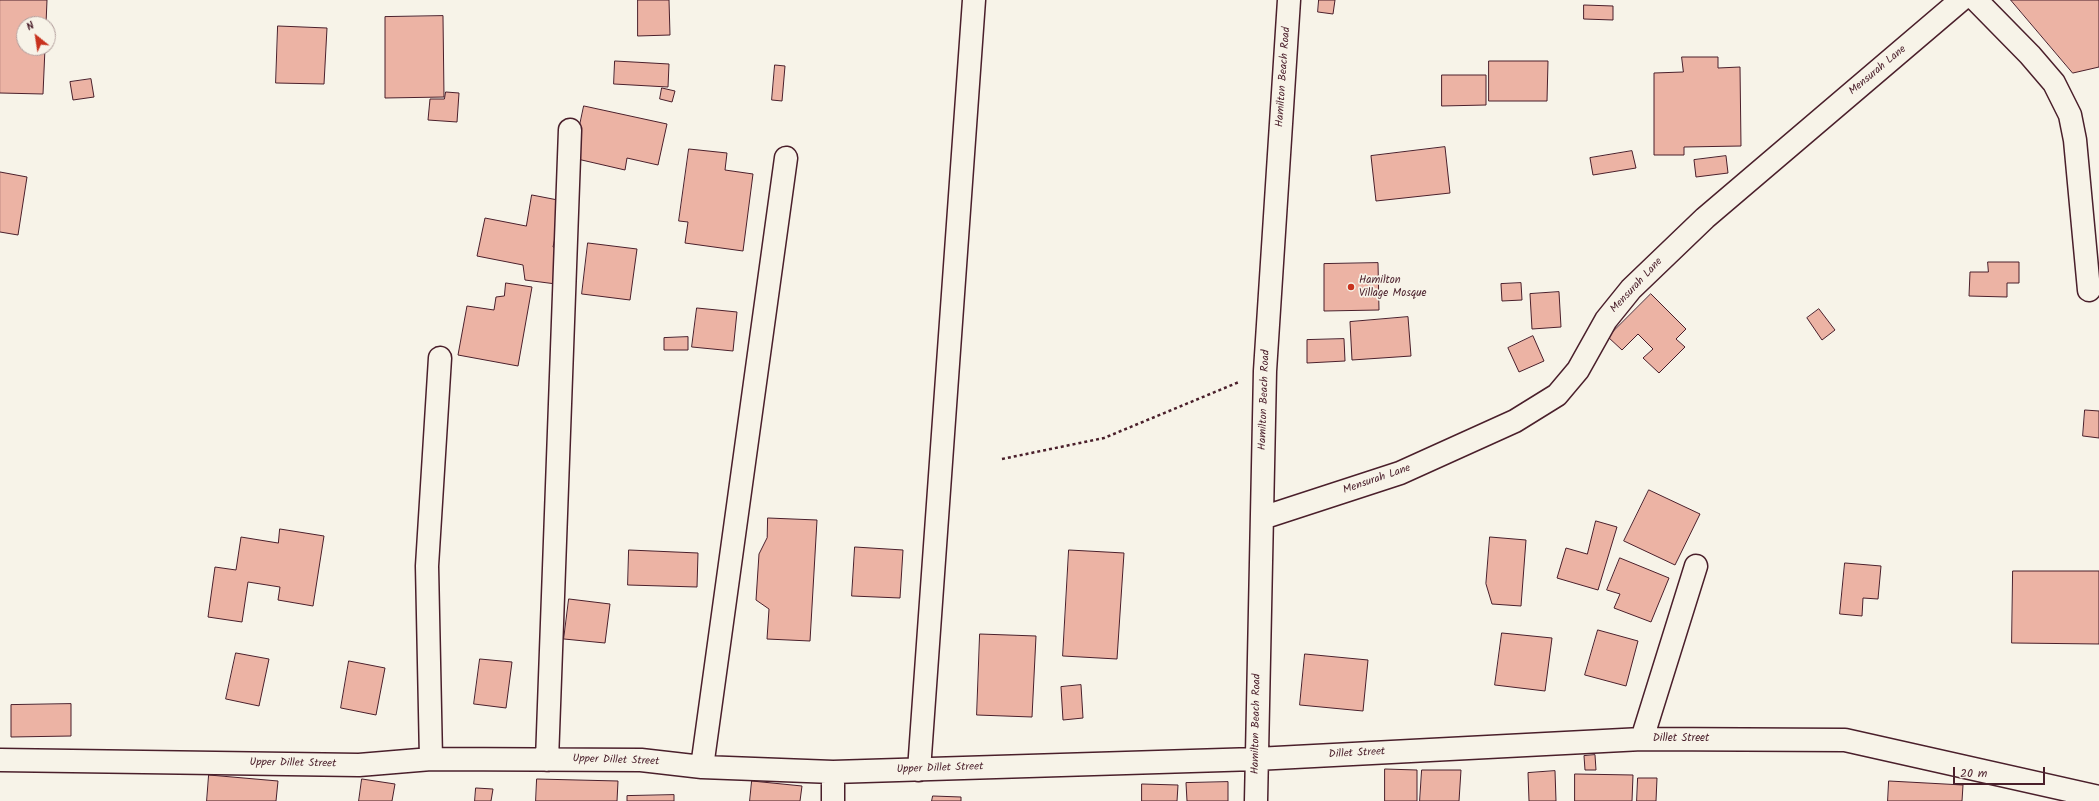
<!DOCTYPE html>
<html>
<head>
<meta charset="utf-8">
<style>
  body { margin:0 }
  #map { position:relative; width:2099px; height:801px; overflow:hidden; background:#f7f3e8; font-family:Kalam,sans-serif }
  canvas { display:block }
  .north { position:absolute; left:16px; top:16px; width:40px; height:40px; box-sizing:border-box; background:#f7f3e8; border:1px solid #b29e9c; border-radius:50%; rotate:330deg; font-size:11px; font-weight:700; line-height:16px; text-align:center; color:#4a1f2b }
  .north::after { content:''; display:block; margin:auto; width:14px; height:18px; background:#c8321e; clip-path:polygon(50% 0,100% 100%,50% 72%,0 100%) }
  .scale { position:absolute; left:1953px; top:767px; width:92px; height:18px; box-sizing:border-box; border:2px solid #4a1f2b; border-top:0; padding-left:5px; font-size:12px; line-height:14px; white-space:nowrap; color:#4a1f2b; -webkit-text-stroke:3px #f7f3e8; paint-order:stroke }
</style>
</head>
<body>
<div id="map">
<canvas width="2099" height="801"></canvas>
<div class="north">N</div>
<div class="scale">20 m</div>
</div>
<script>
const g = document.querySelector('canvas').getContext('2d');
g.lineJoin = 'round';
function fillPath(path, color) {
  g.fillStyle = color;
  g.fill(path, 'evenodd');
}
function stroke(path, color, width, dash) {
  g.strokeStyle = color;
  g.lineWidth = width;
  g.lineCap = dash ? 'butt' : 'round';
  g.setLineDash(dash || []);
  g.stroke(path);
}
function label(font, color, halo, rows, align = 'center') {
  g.font = font + ' Kalam,sans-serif';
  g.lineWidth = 3.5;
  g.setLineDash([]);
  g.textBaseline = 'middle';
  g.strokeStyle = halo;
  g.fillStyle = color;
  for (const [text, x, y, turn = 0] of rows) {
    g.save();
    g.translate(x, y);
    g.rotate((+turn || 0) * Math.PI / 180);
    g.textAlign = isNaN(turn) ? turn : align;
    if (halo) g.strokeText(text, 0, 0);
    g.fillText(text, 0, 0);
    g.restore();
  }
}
const building = new Path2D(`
  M0,0H47L46,24H24V48H45L43,94L0,93Z
  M638,0H669L670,35L638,36Z
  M1319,0H1335L1333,14L1318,12Z
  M2011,0H2099V67L2073,73Z
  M1584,5L1613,6V20L1584,19Z
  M443,16L444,97L385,98V17Z
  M278,26L327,28L324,84L276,83Z
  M1682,57H1718V68L1740,67L1741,146L1684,147V155H1654V73L1683,72Z
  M615,61L669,64L668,87L614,84Z
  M1489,61H1548L1547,101H1489Z
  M775,65L785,66L782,101L772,100Z
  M1442,75H1486V105L1442,106Z
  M91,79L94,97L73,100L70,82Z
  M662,88L675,91L672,102L660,99Z
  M446,92L459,93L457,122L428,120L430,99H444Z
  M584,106L667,124L658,165L627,158L625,170L573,158Z
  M1445,147L1450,193L1376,201L1371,156Z
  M689,149L727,153L725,170L753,174L743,251L685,243L688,222L679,221Z
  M1632,151L1636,168L1593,175L1590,158Z
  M1726,156L1728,173L1696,177L1694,160Z
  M0,172L27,177L18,235L0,232Z
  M532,195L563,201L553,247L561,250L556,284L525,280L523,265L477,256L485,218L526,226Z
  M588,243L637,249L630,300L582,294Z
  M1988,262H2019V283H2007V297L1969,296L1970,272H1988Z
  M1378,263L1379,310L1324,311V264Z
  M506,283L532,287L518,366L458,355L467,306L494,310L496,297L504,296Z
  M1521,283L1522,300L1502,301L1501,284Z
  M1559,292L1561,327L1532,329L1530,294Z
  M1651,294L1686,329L1676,339L1685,347L1659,373L1643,358L1653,349L1638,334L1622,350L1608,337Z
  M697,308L737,312L733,351L692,347Z
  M1819,309L1835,330L1822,340L1807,318Z
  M1408,317L1411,356L1352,360L1350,322Z
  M1533,336L1544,361L1519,372L1508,348Z
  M688,337V350H664V338Z
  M1344,339L1345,361L1307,363V340Z
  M2085,410L2099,411V438L2083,436Z
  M1649,490L1700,514L1675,565L1624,541Z
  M768,518L817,520L810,641L767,639L769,609L756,600L759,554L767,538Z
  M1596,521L1617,527L1598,590L1557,578L1566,548L1587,554Z
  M280,529L324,536L313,606L278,600L280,587L248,582L242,622L208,617L215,567L236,570L241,537L278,543Z
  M1490,537L1526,540L1521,606L1492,604L1486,584Z
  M855,547L903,550L900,598L852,596Z
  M629,550L698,553L697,587L628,585Z
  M1069,550L1124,553L1117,659L1063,656Z
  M1620,558L1669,578L1651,622L1614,608L1620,594L1607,590Z
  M1845,563L1881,566L1878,599L1863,598L1862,616L1840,614Z
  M2013,571H2099V644L2012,643Z
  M569,599L610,604L605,643L564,639Z
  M1598,630L1638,641L1626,686L1585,675Z
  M1502,633L1552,638L1545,691L1495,685Z
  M980,634L1036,636L1032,717L977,715Z
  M236,653L269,659L259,706L226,699Z
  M1305,654L1368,660L1363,711L1300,705Z
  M480,659L512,662L506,708L474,704Z
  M349,661L385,668L376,715L341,708Z
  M1081,685L1083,718L1063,720L1061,687Z
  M71,704V736L11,737V705Z
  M1595,755L1596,770H1585L1584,756Z
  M1385,769L1417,770V801H1385Z
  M1422,770H1461L1459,801H1420Z
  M1555,771L1556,801H1529L1528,773Z
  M1575,774L1633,775L1632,801H1575Z
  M209,775L278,781L276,801H207Z
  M1638,778H1657L1656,801H1637Z
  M362,779L395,784L392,801H359Z
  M537,779L618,781L617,801H536Z
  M752,781L802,786L800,801H750Z
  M1889,781L1963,785L1962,801H1888Z
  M1228,782V801H1187L1186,783Z
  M1142,784L1178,785L1177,801H1142Z
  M476,788L493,789L491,801H475Z
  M674,795V801H627V796Z
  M933,796L961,797V801H932Z`);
const path = new Path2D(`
  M1002,459L1104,438L1239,382`);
const street = new Path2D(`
  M1976,0L2030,55L2054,83L2070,115L2075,140L2089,290
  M1262,518L1400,473L1515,421L1557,395L1578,370L1606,320L1631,289L1705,218L1961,0
  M1642,739L1696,566
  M431,759L427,566L440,358
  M0,760L359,765L431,759L641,760L702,767L833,772L1256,759L1642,739L1845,740L2099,797
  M547,760L570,130
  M702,767L786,158
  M919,770L974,0
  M833,801V772
  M1256,801L1265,371L1289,0`);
const markers = [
  [1351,287,4,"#c8321e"]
];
const streetNames = [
  ["Mensurah Lane",1878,71,-40],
  ["Hamilton Beach Road",1284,77,-86],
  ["Mensurah Lane",1637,286,-47],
  ["Hamilton Beach Road",1265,400,-88],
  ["Mensurah Lane",1377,480,-19],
  ["Hamilton Beach Road",1257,724,-89],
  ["Dillet Street",1681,739],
  ["Dillet Street",1357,754,-3],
  ["Upper Dillet Street",616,761,2],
  ["Upper Dillet Street",293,764,1],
  ["Upper Dillet Street",940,769,-2]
];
const poiNames = [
  ["Hamilton",1359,281],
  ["Village Mosque",1359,294]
];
fillPath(building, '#ecb3a4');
stroke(building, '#4a1f2b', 1);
stroke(street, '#4a1f2b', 25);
stroke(path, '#4a1f2b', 2.5, [3, 3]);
stroke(street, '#f7f3e8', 22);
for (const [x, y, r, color] of markers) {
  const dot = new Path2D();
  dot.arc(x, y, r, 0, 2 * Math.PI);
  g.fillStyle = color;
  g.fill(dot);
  stroke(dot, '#f7f3e8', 1.5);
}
label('11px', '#4a1f2b', '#f7f3e8', streetNames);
label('11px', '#4a1f2b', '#f7f3e8', poiNames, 'left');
</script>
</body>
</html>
